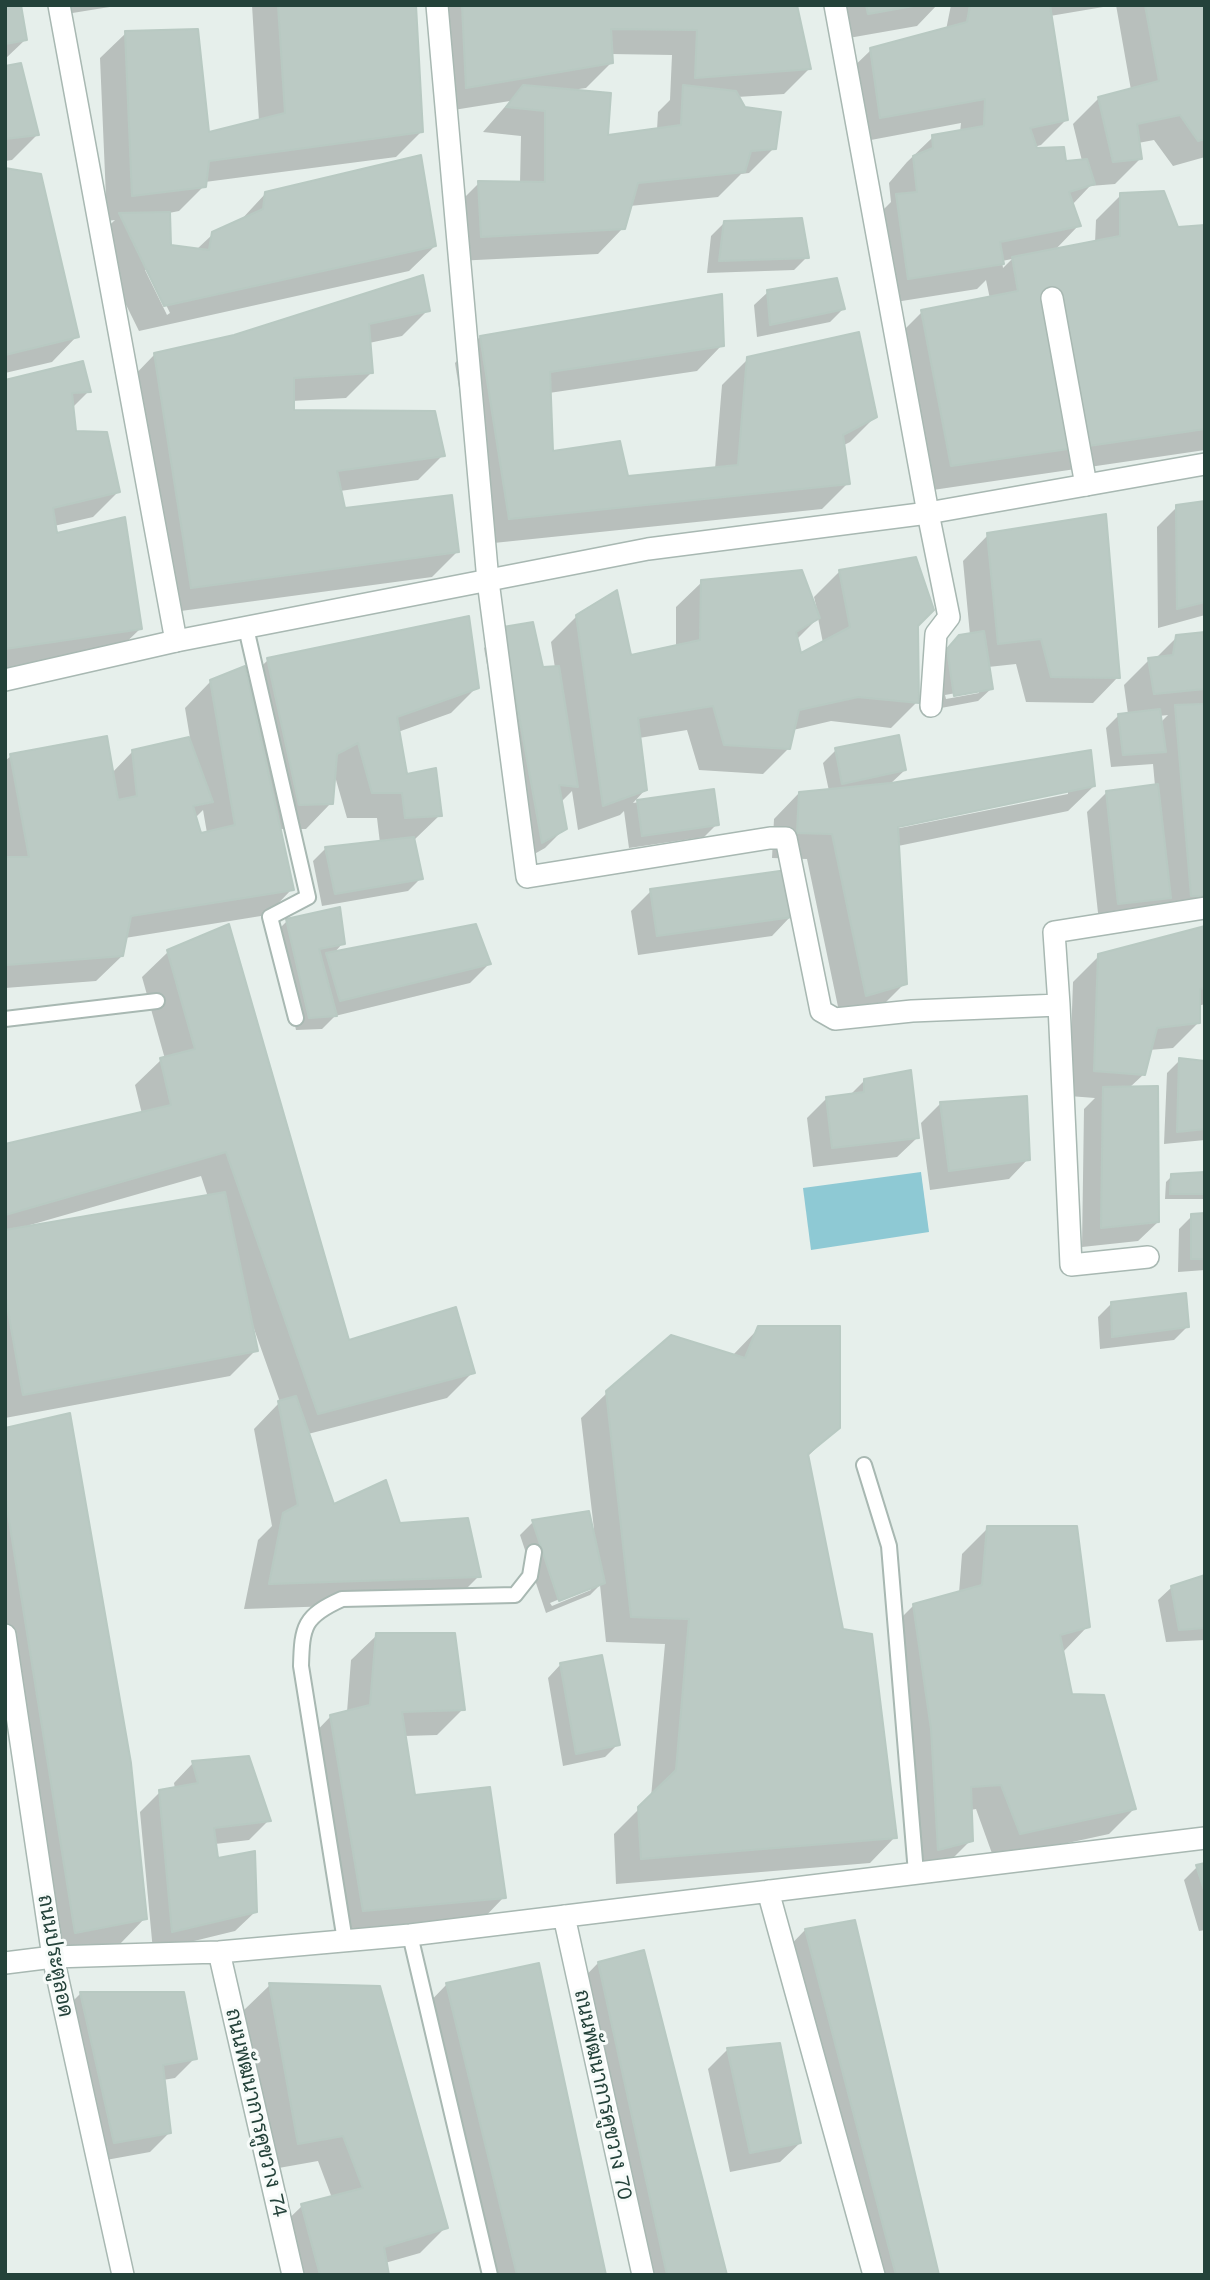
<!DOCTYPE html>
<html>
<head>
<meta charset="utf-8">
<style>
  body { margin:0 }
  #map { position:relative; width:1210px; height:2280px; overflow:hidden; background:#e6efeb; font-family:"Work Sans",sans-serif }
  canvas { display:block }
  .frame { position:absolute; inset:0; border:7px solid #24423a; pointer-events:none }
</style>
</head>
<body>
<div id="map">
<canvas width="1210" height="2280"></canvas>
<div class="frame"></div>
</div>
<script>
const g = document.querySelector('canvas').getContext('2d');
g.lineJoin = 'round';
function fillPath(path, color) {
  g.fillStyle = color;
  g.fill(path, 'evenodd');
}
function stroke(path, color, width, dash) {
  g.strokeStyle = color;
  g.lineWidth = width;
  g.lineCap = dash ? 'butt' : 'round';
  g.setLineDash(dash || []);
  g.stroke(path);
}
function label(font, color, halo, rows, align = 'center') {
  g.font = font + ' "Work Sans",Sarabun,sans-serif';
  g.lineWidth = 6;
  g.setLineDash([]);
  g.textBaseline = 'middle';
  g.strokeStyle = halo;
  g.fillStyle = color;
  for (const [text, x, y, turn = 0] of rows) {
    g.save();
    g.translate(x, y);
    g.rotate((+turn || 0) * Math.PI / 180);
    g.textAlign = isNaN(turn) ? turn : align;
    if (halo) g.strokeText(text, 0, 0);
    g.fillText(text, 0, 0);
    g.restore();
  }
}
const water = new Path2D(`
  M921,1172L929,1232L811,1250L803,1188Z`);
const shadow = new Path2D(`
  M5,5L25,40L5,59Z
  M59,5H122L60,15Z
  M252,5H414L421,132L396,157L205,182L204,186L179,211L169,213V246L196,250L213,234L240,221L266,193L435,246L409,271L139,331L94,240L115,220L107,221L100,58L126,33L207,134L259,121ZM145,270H149L170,313L167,315Z
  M436,5H796L809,69L784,94L737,97L774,148L749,173L741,174L718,197L630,206L623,228L598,254L456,261L453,209L479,183H520L521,136L483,132L510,101L441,112ZM611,54L672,55L670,100L658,112L657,130L606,137L572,90L586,88L612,62Z
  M837,5H937L917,26L843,39Z
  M951,5H1115L1050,16L1066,120L1041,145L1034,147L1036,150L1065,163L1082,161L1073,124L1099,98L1131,90L1116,5H1205V157L1173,166L1154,140L1138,143L1140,159L1115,184L1090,186L1072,205L1079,225L1054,251L1095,243L1096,220L1121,195L1177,229L1205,227V450L926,491L896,338L922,312L990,299L986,280L977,289L883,304L871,222L891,202L889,183L907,162L933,137L960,132L961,123L855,143L845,75L871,50L946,30ZM1012,259L1003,268L1002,261Z
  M5,68L37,135L12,160L5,161Z
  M5,170L77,336L52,362L5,373Z
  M724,223L807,257L794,270L707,273L711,236Z
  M768,292L843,309L830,322L757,337L754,305Z
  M428,310L402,336L369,343L372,372L346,398L292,401V412L443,455L418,480L340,491L344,510L458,551L432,577L166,613L129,381L154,355Z
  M480,337L722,345L697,371L549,393L551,453L626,478L715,469L722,385L748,359L876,416L850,442L842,446L848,483L822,509L484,544L455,363Z
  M5,381L89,391L72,408L74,432L119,491L93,517L54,526L56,536L140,629L114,654L5,670Z
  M1205,503V615L1158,628L1157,527L1177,507Z
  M988,535L1118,677L1093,703L1026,702L1016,664L988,667L992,688L978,701L941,708L934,664L960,637L970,635L963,561ZM979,689V693L946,699L945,695Z
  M840,571L916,625L917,702L891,728L831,721L793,730L789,748L763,774L699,770L687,730L639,738L645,790L633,803L713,791L717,824L704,837L629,848L624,811L620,815L578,830L572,791L560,803L565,828L545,848L522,861L484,648L504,628L542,669L555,668L551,642L577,616L629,657L676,647V607L702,582L815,610L817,609L814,597ZM818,618L823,643L800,655L796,640Z
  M1205,634V920L1166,921L1165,903L1150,917L1099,922L1087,812L1106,793L1155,786L1153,764L1111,767L1106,728L1119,715L1128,714L1124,685L1149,660L1155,659L1177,637ZM1168,715L1160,723L1159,716Z
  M268,660L477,687L451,713L398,732L405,776L440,815L414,840L421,878L408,891L322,906L313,861L326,848L380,843L377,818H347L334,773L331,803L306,829H279L292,889L267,915L125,938L122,956L96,981L5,988V761L11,756L112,773L132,752L190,738L185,708L210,682L246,681ZM203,810L207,833L200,835L195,818Z
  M836,750L905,770L889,785L1094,786L1068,811L898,846L905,983L879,1009L841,1021L807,859L772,858L774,819L799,793L829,791L823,763ZM1068,790V794L890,830V827Z
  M651,891L791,916L772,936L638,955L631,911Z
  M287,921L343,943L333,954L489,964L470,983L335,1016L322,1029L296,1030L274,934Z
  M1205,928V1004L1198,1006V1023L1173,1048L1149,1050L1144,1074L1129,1088L1158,1222L1138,1241L1082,1247L1084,1109L1095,1098L1069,1096L1073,982L1099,956Z
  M168,952L348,1342L473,1372L447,1398L308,1434L333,1506L399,1524L479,1576L453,1602L244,1609L258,1540L272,1526L254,1429L280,1402L253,1326H251L256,1350L230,1376L5,1418V1146L142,1114L135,1085L161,1060L165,1059L142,977ZM201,1176L208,1197L30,1228V1225Z
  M1180,1060L1205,1063V1140L1164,1144L1167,1073Z
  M864,1081L917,1138L897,1157L813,1167L807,1118L827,1098L850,1095Z
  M941,1103L1028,1159L1009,1179L930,1190L921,1123Z
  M1205,1174V1199H1165L1166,1182L1172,1176Z
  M1205,1215V1270L1178,1272L1179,1229L1192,1216Z
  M1111,1304L1187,1327L1174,1340L1100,1349L1098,1317Z
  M759,1328L838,1427L807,1457L841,1631L895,1837L870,1863L616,1884L614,1834L651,1797L665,1644L606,1642L600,1585L590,1595L546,1613L520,1535L533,1522L594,1529L581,1418L607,1393L732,1356ZM591,1586V1590L552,1606L550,1603Z
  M5,1429L145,1918L120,1944L50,1958L5,1677Z
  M988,1528L1088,1626L1062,1653L1071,1696L1134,1809L1109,1834L994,1859L976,1809L970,1810L971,1840L945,1866L913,1874L906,1756L888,1631L914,1605L959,1593L962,1554Z
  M1205,1577V1640L1166,1642L1158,1600L1172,1587Z
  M377,1635L463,1709L437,1735L404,1736L414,1796L504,1897L479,1923L338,1936L306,1742L331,1716L347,1712L351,1660Z
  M561,1664L618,1744L605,1757L563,1766L548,1678Z
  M193,1763L269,1820L249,1840L215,1844L217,1860L255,1912L235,1931L153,1951L140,1812L160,1792L175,1789L174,1783Z
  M1205,1865V1930L1199,1931L1184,1880L1197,1867Z
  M805,1930L937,2275H864L780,1956Z
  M598,1963L725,2275H636L573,1989Z
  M447,1984L604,2275H486L422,2010Z
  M270,1985L446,2227L420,2253L385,2263L387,2275H288L276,2231L302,2206L332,2198L318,2161L273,2169L244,2010Z
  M81,1993L195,2058L175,2078L163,2080L169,2133L150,2152L95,2162L61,2013Z
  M728,2049L800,2143L780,2162L730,2172L708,2069Z`);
const building = new Path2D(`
  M5,5H21L27,40L5,44Z
  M278,5H416L423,132L209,161L206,187L132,196L125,31L198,29L209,132L285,113Z
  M462,5H797L811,69L695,78L697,30L611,29L613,63L466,88Z
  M866,5H919L868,14Z
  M970,5H1050L1068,120L1030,128L1037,148L1064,147L1066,161L1087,159L1095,184L1069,192L1081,226L1000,242L1004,264L908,279L896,194L917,192L913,156L933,148L932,135L984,126L985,99L880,118L870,48L967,22Z
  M1145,5H1205V139L1198,141L1180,115L1137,124L1142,159L1113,162L1098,97L1159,81Z
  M21,63L39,135L5,139V66Z
  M523,85L611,93L608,135L681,125L683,85L736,91L745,107L781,112L776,149L751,151L745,172L638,183L625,229L481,237L478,181L545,182V111L506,107Z
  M421,155L436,246L164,306L119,213L170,212L171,245L209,250L212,232L263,209L265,192Z
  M5,168L41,174L79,337L5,355Z
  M1164,191L1178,227L1205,225V429L951,466L921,310L1018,291L1012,257L1120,236V193Z
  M802,218L809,258L719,261L724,221Z
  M423,275L430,311L369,324L373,373L294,378V410L435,411L445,456L337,471L345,508L452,495L459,552L191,588L154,353L234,335Z
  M837,278L845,309L770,325L767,290Z
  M722,294L724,346L550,372L553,451L620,441L628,476L738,465L747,357L859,332L877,417L843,435L850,484L509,519L480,336Z
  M83,361L91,392L72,393L76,431L107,432L120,492L53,508L57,533L125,517L142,629L5,649V380Z
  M1205,501V602L1177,609L1176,505Z
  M1106,514L1120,678L1051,677L1041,639L998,644L987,533Z
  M916,557L934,610L918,626L919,703L858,697L799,710L790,749L724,745L713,706L638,718L647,790L603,806L576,615L617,590L631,655L700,640L701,580L802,570L820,618L796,632L801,653L850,627L839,570Z
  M469,616L479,688L397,717L407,774L436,768L442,816L405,818L402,793H372L358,743L337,754L333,804L299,805L267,658Z
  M533,622L543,667L559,666L578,787L559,785L567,829L542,843L503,627Z
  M984,631L993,689L954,696L947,649L959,635Z
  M1205,632V689L1154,694L1148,658L1173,655L1176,635Z
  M245,666L294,890L131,916L123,956L6,965L5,857H29L10,754L107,736L118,800L137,796L132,750L189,737L213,802L193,806L201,833L235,825L210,680Z
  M1205,704V896H1191L1175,705Z
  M1160,709L1166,752L1123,755L1118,714Z
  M899,735L906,770L842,784L835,748Z
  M1091,750L1095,786L898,827L907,984L866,996L832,834L797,833L799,792L891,783Z
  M1158,784L1171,898L1118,904L1106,791Z
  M714,789L719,825L642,836L637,800Z
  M414,837L423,879L335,894L325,847Z
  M787,870L793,917L657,936L650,889Z
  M340,907L345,944L319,949L337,1016L309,1018L286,919Z
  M229,924L349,1340L456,1307L475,1373L318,1414L226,1152L5,1215V1144L171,1105L160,1058L195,1049L167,950Z
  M476,924L491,964L340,1001L326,953Z
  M1205,926V988L1200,989V1023L1157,1028L1145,1075L1094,1071L1098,954Z
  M1179,1058L1205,1061V1129L1177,1132Z
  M911,1070L919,1138L832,1148L826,1097L864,1092V1079Z
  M1158,1086L1159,1222L1101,1228L1103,1087Z
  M1027,1096L1030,1160L949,1171L940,1102Z
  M1205,1172V1194H1170L1171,1174Z
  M225,1192L258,1351L23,1395L5,1294V1230Z
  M1205,1213V1259H1191V1214Z
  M1186,1293L1189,1327L1112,1337L1111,1302Z
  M758,1326H840V1428L808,1454L843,1629L872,1634L897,1838L641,1859L638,1807L676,1770L689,1619L631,1617L606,1391L671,1335L745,1358Z
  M296,1396L334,1504L386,1480L400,1523L468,1518L481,1577L269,1584L283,1513L298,1505L278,1401Z
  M70,1413L131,1763L147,1919L75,1933L5,1495V1428Z
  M589,1511L605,1583L559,1601L532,1520Z
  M987,1526H1077L1090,1627L1060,1635L1072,1694L1104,1695L1136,1809L1020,1834L1001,1785L971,1787L973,1841L938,1850L931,1729L913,1604L982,1585Z
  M1205,1575V1628L1179,1630L1171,1586Z
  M376,1633H455L465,1710L402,1712L415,1795L490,1787L506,1898L363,1911L330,1715L370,1705Z
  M602,1655L620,1745L576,1754L560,1663Z
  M249,1756L271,1821L214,1828L218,1858L255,1851L257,1912L172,1932L159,1790L198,1783L192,1761Z
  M1205,1863V1893L1196,1865Z
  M855,1920L939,2275H896L805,1929Z
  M644,1950L727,2275H667L598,1962Z
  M539,1963L606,2275H517L446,1983Z
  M269,1983L380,1986L448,2228L384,2247L389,2275H320L301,2204L363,2188L343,2136L298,2144Z
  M80,1992H184L197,2059L163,2065L171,2133L114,2143Z
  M780,2043L801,2143L750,2153L727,2048Z`);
const service = new Path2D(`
  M246,628L308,897L270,917L296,1018
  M5,1019L157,1001
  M864,1465L889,1546L916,1873
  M410,1935L490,2275
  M345,1941L301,1666C302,1626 304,1616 342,1599L515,1595L530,1576L534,1552`);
const pedestrian = new Path2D(`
  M928,513L949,617L936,634L931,706`);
const minor = new Path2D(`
  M59,5L176,641
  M437,5L488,581L527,877L770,838H786L821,1011L835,1019L912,1011L1059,1005L1071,1265L1148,1257
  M835,5L928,513
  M1052,298L1086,485
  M1059,1005L1054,932L1205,908
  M768,1891L874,2275
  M564,1916L643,2275
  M219,1952L293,2275
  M5,1963L53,1957L219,1952L410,1935L1205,1838`);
const tertiary = new Path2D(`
  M5,680L176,641L648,549L928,513L1205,464
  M5,1635L53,1957L123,2275`);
const streetNames = [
  ["ถนนประตูลอด",55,1956,80],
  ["ถนนพัฒนาการคูขวาง 70",603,2095,78],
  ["ถนนพัฒนาการคูขวาง 74",256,2113,77]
];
fillPath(water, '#8ec9d4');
fillPath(shadow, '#0003');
fillPath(building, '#bbcac4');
stroke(building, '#b8c9c2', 2);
stroke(service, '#a8b8b2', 18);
stroke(pedestrian, '#a8b8b2', 24);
stroke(minor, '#a8b8b2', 24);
stroke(tertiary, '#a8b8b2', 24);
stroke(service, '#fff', 14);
stroke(pedestrian, '#fff', 21);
stroke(minor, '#fff', 21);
stroke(tertiary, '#fff', 21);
label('21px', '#24423a', '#f7fbf9', streetNames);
</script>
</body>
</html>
